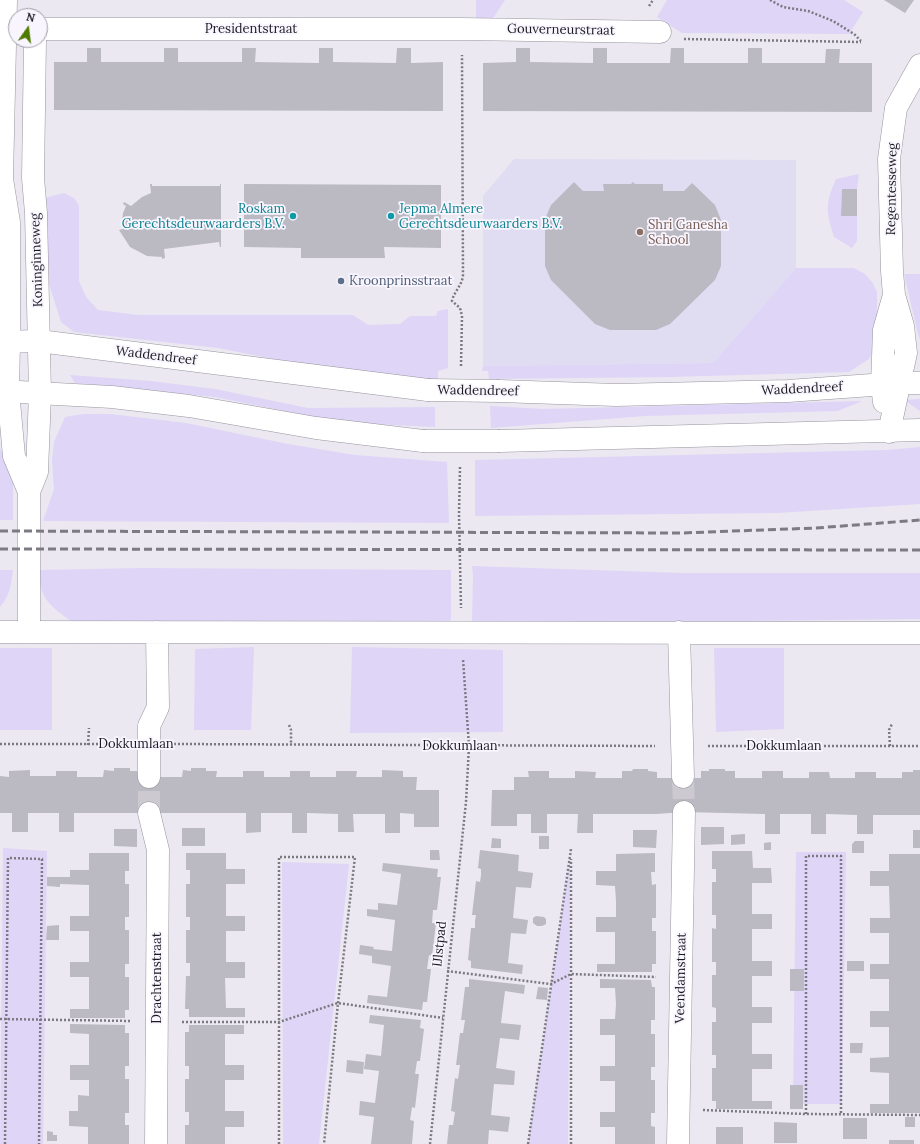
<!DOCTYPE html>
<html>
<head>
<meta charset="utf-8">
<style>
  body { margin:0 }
  #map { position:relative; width:920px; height:1144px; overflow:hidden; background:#ebe8f1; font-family:Lora,serif }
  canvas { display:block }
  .north { position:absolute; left:8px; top:8px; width:40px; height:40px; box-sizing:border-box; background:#f8f5ff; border:1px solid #a09da5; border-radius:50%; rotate:14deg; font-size:11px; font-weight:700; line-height:16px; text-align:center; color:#1b1a1e }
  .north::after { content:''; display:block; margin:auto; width:14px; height:18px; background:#507b00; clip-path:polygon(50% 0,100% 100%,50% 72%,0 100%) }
</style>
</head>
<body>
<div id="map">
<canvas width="920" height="1144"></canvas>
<div class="north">N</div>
</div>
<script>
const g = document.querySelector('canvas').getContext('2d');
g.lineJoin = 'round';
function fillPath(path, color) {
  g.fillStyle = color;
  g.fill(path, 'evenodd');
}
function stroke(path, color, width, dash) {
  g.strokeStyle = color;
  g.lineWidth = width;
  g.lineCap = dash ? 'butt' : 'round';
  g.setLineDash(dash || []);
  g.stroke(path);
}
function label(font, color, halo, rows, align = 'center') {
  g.font = font + ' Lora,serif';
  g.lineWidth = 3.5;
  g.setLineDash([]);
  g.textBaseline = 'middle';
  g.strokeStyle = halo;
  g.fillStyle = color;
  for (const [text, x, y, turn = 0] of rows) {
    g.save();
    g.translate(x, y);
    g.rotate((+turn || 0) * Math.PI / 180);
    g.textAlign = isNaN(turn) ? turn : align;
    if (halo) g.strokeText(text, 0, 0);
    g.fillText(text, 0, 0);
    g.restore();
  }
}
const education = new Path2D(`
  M514,159L796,160V268L713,363L483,366V196Z`);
const green = new Path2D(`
  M476,0H505L492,20L476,22Z
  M667,0H844L863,12L849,34L682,33L657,17Z
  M859,174L857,189H842L841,216H857V241L852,248L834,237C826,211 825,204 836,179Z
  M64,193L74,198L79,206V281L86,297L98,310L138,315H353L368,325L400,324L410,316H436L438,311L448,309V368L438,371V380L348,374L218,348L74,332L61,322L48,281L45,198Z
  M796,268H854L865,274L872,282L877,292V332L873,351L869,359L849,372L670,377L489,379L488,371H482L483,366L713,363Z
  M904,274H920V339L918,334Z
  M70,375L151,381L215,389L308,408L435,407V427L373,424L309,416L215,397L75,383Z
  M920,399V411L904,400Z
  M862,401L838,411L645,416L491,428L490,406L544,409Z
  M84,414H110L186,423L288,444L355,455L447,462L449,523L43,521L54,489L52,460L54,442L65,417Z
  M920,447V504L777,513L475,516V460L887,450Z
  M0,448L13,476V520H0Z
  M472,566L683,573H920V619L472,624L473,575Z
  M142,568L451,570V618L449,625L71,621C50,606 39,598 39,570Z
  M0,570H13C11,584 10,596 0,607Z
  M254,647L251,730H194L195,649Z
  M352,647L503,650V732L350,733Z
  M0,648H52V730H0Z
  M714,648H784V729L716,732Z
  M3,848L47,851L43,1144H0Z
  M796,852H846L842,1104H793Z
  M570,858L568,1144H528Z
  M282,862L349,864L319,1144H283Z`);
const building = new Path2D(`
  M884,0H914L905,13Z
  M87,48H101V62H164V48H178V62H242V48H256L255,62L319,63V48H333V62L396,63L397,48H411V63L443,62V111L54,110V62H87Z
  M516,48H530V62L593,63V48H607V63H670L671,48H684V63H748V48H762V63H825L826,49H840L839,63H872V112L483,111V63L516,62Z
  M574,182L583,191H604L603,184H631L633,182L635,184H663V191H684L692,183L715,205L721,220V266L715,280L670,324L656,330H610L595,324L551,280L545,266V219L551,205Z
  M150,184H152V186H220V184H221V247H220L219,242L164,249L165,258L162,259V257L147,256L130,247L119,230L123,229L122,222L123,213L126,206L123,204L124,202L131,206L142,197L151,193Z
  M244,184L441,185V248L384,247L385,258H301V248L244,247Z
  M842,189H857V216H841Z
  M114,768H130V771H137L138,777H182L183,770L191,771V768H206V771H217L216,777H243V771H264V777H290V771H310V777H336V771H357L356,777H382V770L403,771V777H417L416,790H439V827H414V814L400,813V833H385V814H353L354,832H338V814L307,813V833H292V813H261V832L246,833V813H74V832H59V813H28V832H12V813H0V776L9,777V771L30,770V776H56V771H77V777H103L104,770L114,771Z
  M633,769H648V771L657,772V778H701V771H709V769H725V771H735V778H762V771H783V778H809V772H829L830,778H855V772H876V778H902V772H913V770H920V815H873V834H857V815L826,814V834H811V814H780V834H765V814L684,812L656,814H593V833H577L578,814H547V833H531V814H517V826H491L492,790H514V777H529L528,771H549V778H575V771L596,772L595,778H622V771H632Z
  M701,827H724V844L701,845Z
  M182,828H205V846H182Z
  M114,829H137V847L114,846Z
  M633,830H657L656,848L633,847Z
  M913,830H920V848H913Z
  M745,834V844L731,845V835Z
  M539,836H549V849H539Z
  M492,838L501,839V848H491Z
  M855,841H864V853H852V844Z
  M771,842V850H764V843Z
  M430,850H439L440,860H430Z
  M480,850L519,855L518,871L533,873L531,888L516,887L513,918L528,920L526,934L511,933L508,963L523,965L522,974L471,968V961L468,960L471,928H475V921L476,915H472L476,881L480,882L481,875V869L478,868Z
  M712,851H752L753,868H771L772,883H752V914H772V929H752V961H772V976H752V1007H772V1023H752V1054H772V1069H752V1101H772V1109H716V1101H712V1068H716V1055H712V1022H716V1008L712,1007V975H716V962H712V928L716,929V915H712V882H716V869H712Z
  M89,853H129V871H125V884H129V917H125V930H129V964H125V977H129V1010H125V1018H70V1009H89V977H70V962H89V931H70V916H89V885L60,884V887L47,886V877H70V870H89Z
  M186,853H226V869H245V884H226V916H245V931H226V962H245V978H225L226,1008H245V1017H189V1009H185L186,976H190V963H186V930H190V917H186V884H190V870H186Z
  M655,853V872H651L652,885L656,884V918H652V931H656V964H652V972H597V964H615V932H596V917H616V901L615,886L596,885V871H616V854Z
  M889,854H920V1113H870V1104H889V1073L870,1072V1058L889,1057V1027H870V1011H889V979H870V964H889V933H870V918H890L889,886H870V871H889Z
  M383,863L438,869L437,877H441L437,910H433L432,923H436L432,956L429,955L427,969H431L427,1002H423L422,1010L367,1003L368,995L387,997L391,966L372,963V956L359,954L360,945L374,947L373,949L392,951L395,920L367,916V909L378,910V903L397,905L401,874L382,871Z
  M536,916L544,917L546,919V924L542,926H537L533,923V918Z
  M59,925V940H46L47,926Z
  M847,961H864V971H847Z
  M790,969H804V991H790Z
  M469,979L525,985L524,994L505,991L501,1023L521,1025L519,1040L500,1038L496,1068L515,1071L514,1085L494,1084L491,1115L510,1117L508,1132L489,1130L488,1144H447L449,1125H453L455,1112L451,1111L455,1078L458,1079L460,1065H456L460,1033H463L465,1020H461L465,987H469Z
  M600,979L651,980L652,987H655V1020H651V1034H655V1067H651V1080H655V1113H651V1126L655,1127V1144H615V1127H600V1112H615V1081H600V1066H615V1035H600V1019H615L616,1004L615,988H600Z
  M538,987L548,988L547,1000L536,999Z
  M370,1015L421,1020L420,1028L424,1029L420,1061H417L415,1074H419L415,1108L412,1107L411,1114L410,1120L414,1121L412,1144H371L374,1117L359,1115L360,1101L375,1103L379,1071L364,1069L365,1062L366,1054L381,1056L384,1025L369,1023Z
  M70,1024L125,1025V1033H129V1066H125V1079H129V1113H125V1125H129V1144H88V1127L69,1126V1111H78V1095L89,1096V1080H70V1065H89V1034L70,1033Z
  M189,1025H244V1034H225V1065H244V1080H225V1111H244V1127H225V1144H185V1125H189V1112H185V1079H189V1066H185V1032H189Z
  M850,1043H863L862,1053H850Z
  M347,1060L364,1062L363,1074L346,1072Z
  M790,1085H803V1109H790Z
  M905,1117H915V1127H905Z
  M843,1118H867V1139H843Z
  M774,1122L797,1123V1143H774Z
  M716,1127H743V1144H716Z
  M47,1131L53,1132V1135H57V1141H47Z
  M889,1140H914V1144H889Z`);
const minorTunnel = new Path2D(`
  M683,777L684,812
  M149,813V777`);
const path = new Path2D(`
  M770,0L783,7L808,11L833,21L854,34L861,41
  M649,6L653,0
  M684,39L861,42
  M461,366L462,316L460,308L452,301C454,291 463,285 463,274L462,55
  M460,467L459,514L461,608
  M289,725L291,730V745
  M0,744H123
  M174,744L655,746
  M88,745L89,728
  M708,746H920
  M890,746L889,730L892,724
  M447,971L551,984L571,974L656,977
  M0,1019L131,1021
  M182,1022H279L338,1003L443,1018
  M703,1110L806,1114L920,1115
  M806,1114V856H841V1114
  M5,1144L8,858L42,859L39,1144
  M279,1144V857H355L338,1003L324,1144
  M430,1144L466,802L469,746L463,659
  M528,1144L571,849
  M571,1144V859`);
const minor = new Path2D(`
  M6,0L2,179L9,222V342L8,391L14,456L29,492
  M40,29H462L660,32
  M884,402L882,385L884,330L894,295
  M889,432L906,353L903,326L894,295L892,271L889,159L896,108L920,65
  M29,631V492L37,472L40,394L36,213L33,178L35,40
  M0,632L920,633
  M679,632L683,777
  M149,777V726L158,707L157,632
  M149,813L158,850L156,1144
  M678,1144L684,812`);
const secondary = new Path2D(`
  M0,342L39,341L428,390
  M0,391L112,397L189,406L316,428L423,441
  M499,391L616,395L788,391L900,383H920
  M500,441L920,430`);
const rail = new Path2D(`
  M0,531L681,533L816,528L920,520
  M0,549L920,550`);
const secondaryBridge = new Path2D(`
  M428,390L499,391
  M423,441H500`);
const markers = [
  [293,216,4,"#0f9aa8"],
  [391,216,4,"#0f9aa8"],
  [640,232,4,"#8d6e63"],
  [341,281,4,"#5c6f8a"]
];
const streetNames = [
  ["Presidentstraat",251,29],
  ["Gouverneurstraat",561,30,1],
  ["Regentesseweg",892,189,-89],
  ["Koninginneweg",37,260,-92],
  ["Waddendreef",156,356,7],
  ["Waddendreef",802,389,-3],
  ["Waddendreef",478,391,1],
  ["Dokkumlaan",136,744],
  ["Dokkumlaan",460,746],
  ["Dokkumlaan",784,746],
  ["IJlstpad",440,944,-84],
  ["Drachtenstraat",157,978,-90],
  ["Veendamstraat",681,978,-89]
];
const cultureNames = [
  ["Roskam",285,209],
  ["Gerechtsdeurwaarders B.V.",285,224],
  ["Jepma Almere",399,209,"left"],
  ["Gerechtsdeurwaarders B.V.",399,224,"left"]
];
const educationNames = [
  ["Shri Ganesha",648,225],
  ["School",648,240]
];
const serviceNames = [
  ["Kroonprinsstraat",349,281]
];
fillPath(education, '#e0ddf3');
fillPath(green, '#dfd5f7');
fillPath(building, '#bbb9c2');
stroke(minorTunnel, '#ccc9d1', 22, [22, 11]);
stroke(minor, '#97959d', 23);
stroke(secondary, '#97959d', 23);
stroke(path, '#7b7980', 2.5, [2, 2]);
stroke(minor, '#fff', 22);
stroke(secondary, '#fff', 22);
stroke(rail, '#7d7b81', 3, [8, 4]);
stroke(secondaryBridge, '#97959d', 23, []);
stroke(secondaryBridge, '#fff', 22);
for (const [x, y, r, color] of markers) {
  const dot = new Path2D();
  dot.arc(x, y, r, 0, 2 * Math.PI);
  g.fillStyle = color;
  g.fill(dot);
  stroke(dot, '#f8f5ff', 1.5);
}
label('13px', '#1b1a1e', '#f8f5ff', streetNames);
label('13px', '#0d838f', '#f8f5ff', cultureNames, 'right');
label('13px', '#785e54', '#f8f5ff', educationNames, 'left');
label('13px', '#4e5e75', '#f8f5ff', serviceNames, 'left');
</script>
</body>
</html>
